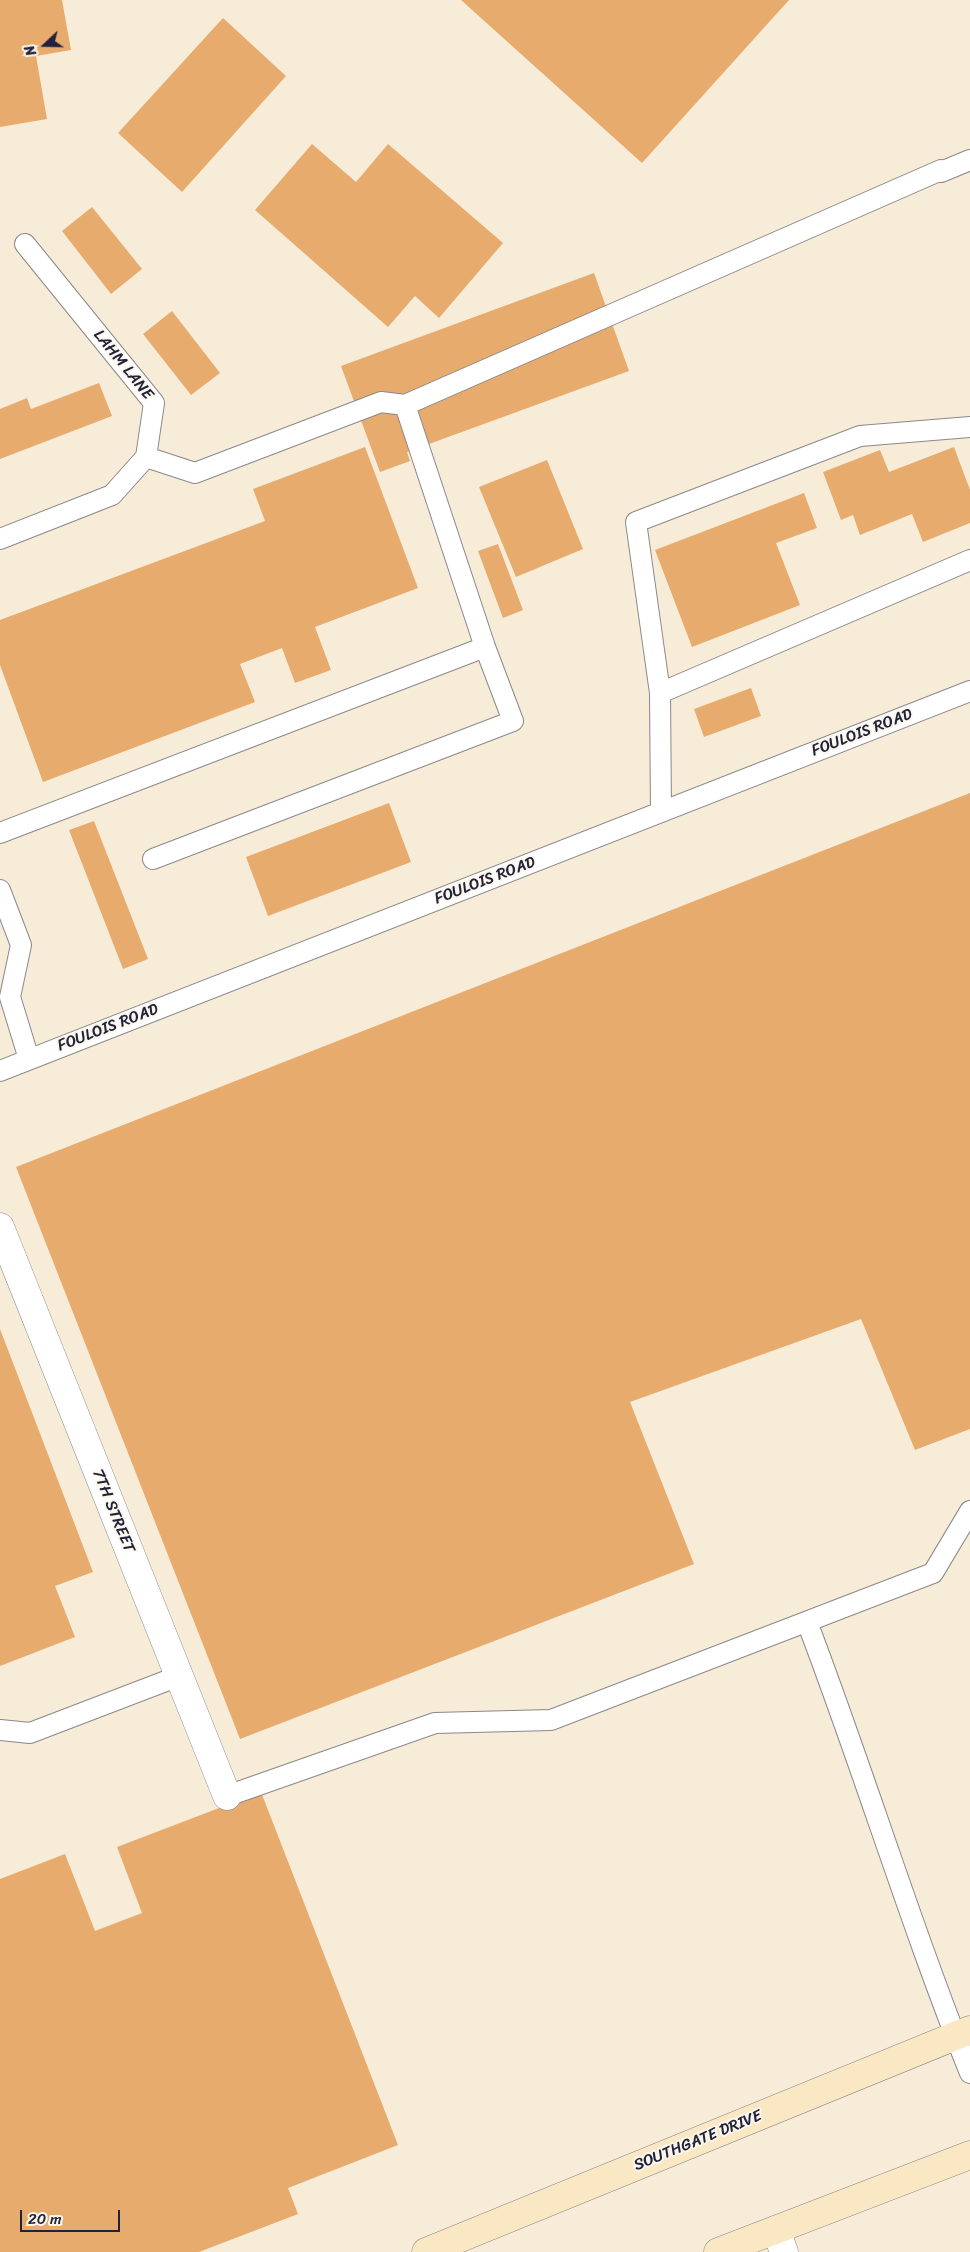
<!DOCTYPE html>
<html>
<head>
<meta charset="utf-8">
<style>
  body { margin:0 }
  #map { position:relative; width:970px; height:2252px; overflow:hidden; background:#f6ecd7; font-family:Sriracha,sans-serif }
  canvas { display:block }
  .north { position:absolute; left:20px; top:20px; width:50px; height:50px; -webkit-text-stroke:4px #fbf7ec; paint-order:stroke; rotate:249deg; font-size:14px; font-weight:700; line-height:20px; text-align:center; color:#22223b }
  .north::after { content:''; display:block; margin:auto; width:18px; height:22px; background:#22223b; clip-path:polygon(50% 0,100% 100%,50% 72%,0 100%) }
  .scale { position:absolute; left:20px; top:2210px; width:100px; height:22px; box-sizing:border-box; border:2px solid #22223b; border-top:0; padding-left:6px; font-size:15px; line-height:18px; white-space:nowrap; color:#22223b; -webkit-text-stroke:4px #fbf7ec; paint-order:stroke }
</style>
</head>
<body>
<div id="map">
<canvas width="970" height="2252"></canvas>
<div class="north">N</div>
<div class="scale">20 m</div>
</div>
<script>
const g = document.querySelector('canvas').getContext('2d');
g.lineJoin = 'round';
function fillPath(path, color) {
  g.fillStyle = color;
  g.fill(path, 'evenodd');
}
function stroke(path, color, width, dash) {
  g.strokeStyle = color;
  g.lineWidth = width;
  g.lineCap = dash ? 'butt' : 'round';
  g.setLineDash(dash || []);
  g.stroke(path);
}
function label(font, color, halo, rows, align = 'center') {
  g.font = font + ' Sriracha,sans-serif';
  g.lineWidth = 4;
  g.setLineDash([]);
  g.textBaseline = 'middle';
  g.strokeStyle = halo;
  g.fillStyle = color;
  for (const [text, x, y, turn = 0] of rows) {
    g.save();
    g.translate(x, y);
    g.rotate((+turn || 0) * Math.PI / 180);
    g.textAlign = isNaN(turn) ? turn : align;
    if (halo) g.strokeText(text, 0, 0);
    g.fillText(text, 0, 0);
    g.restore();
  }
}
const building = new Path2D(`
  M0,0H62L71,50L36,56L47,119L0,127Z
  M461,0H789L642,163Z
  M223,18L286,76L182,192L118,133Z
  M312,144L356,182L388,144L503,243L439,318L415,296L388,327L255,210Z
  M92,207L142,269L111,294L62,231Z
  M594,273L629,371L407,452L410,461L380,472L341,366Z
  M172,311L220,373L191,395L143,334Z
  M99,383L112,416L0,459V409L27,398L31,409Z
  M365,447L418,588L315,627L331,670L295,683L282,648L240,664L255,702L43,782L0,665V620L265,521L253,489Z
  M954,447L970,490V523L923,542L912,514L860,535L853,515L841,520L823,472L880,450L889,472Z
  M547,460L583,549L516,577L479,487Z
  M804,493L817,528L776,543L800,605L692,647L655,550Z
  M498,544L523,610L503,618L478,551Z
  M751,688L761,716L704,737L694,709Z
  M970,793V1429L915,1450L861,1319L630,1402L694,1564L240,1739L16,1167Z
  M389,803L411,862L268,916L246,857Z
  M94,821L148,959L123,969L69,830Z
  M0,1329L93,1572L55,1586L75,1637L0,1666Z
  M261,1792L398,2145L288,2188L298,2214L199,2252H0V1879L65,1854L95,1931L142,1913L117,1847Z`);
const service = new Path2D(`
  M941,172L970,160
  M146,457L195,473L381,402L405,405L941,170
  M0,539L112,495L146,457L154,403L25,244
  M660,693L636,522L860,436L970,427
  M661,812L660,693L970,560
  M0,833L485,647
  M153,859L513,721L485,647L405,405
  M0,890L21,945L10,997L29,1059
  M0,1071L970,691
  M807,1622C864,1771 910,1924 970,2073
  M0,1730L30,1733L179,1676
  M227,1796L435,1723L551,1720L933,1573L970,1511`);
const minor = new Path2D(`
  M0,1227L227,1796
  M776,2230L784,2252`);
const secondary = new Path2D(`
  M426,2252L970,2030
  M718,2252L970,2155`);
const streetNames = [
  ["LAHM LANE",123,365,51],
  ["FOULOIS ROAD",862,733,-21],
  ["FOULOIS ROAD",485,881,-21],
  ["FOULOIS ROAD",108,1028,-21],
  ["7TH STREET",113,1511,68],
  ["SOUTHGATE DRIVE",698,2141,-22]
];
fillPath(building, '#e8ab6e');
stroke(service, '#8c8789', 22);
stroke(minor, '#8c8789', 29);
stroke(secondary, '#8c8789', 29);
stroke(service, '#fff', 20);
stroke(minor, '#fff', 28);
stroke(secondary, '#fae7c3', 28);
label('16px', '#22223b', '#fbf7ec', streetNames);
</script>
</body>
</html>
